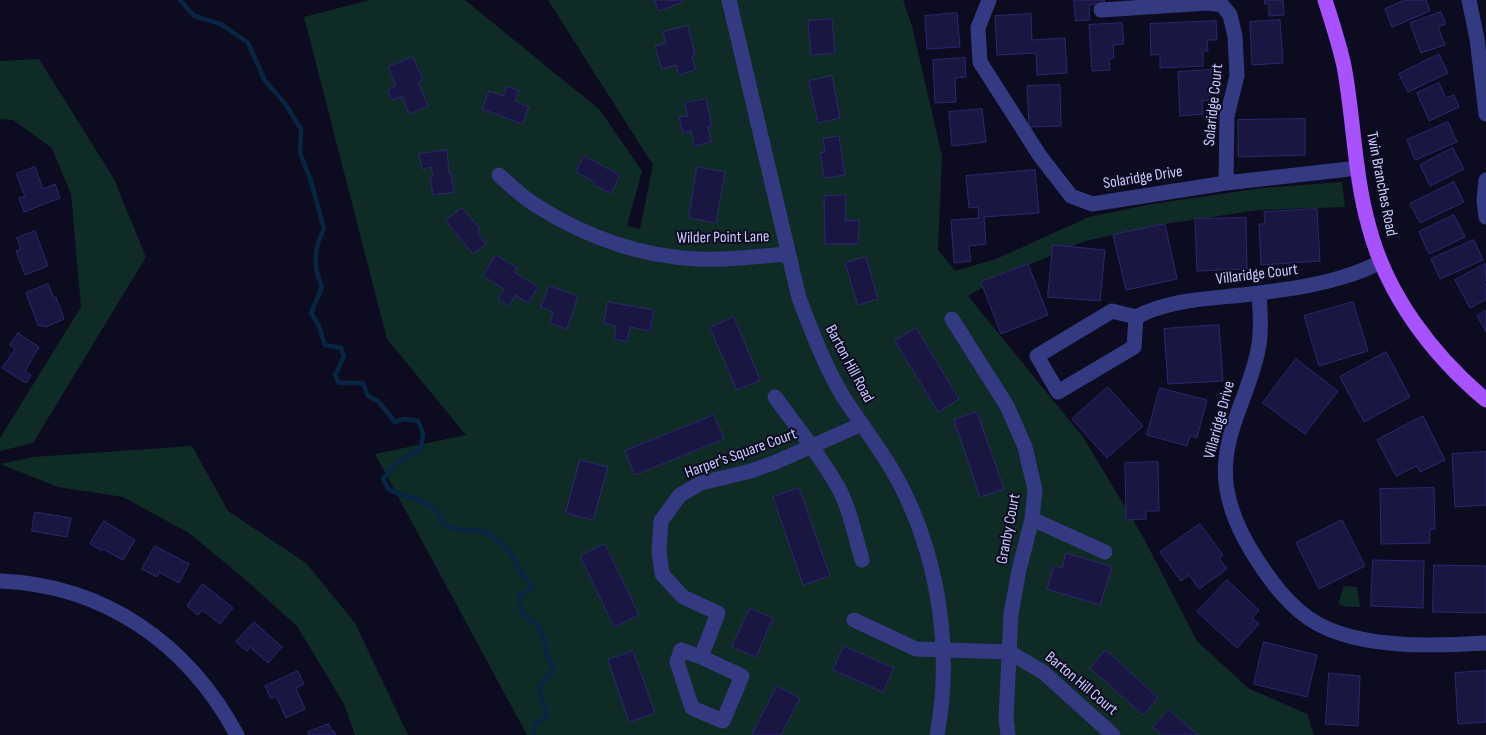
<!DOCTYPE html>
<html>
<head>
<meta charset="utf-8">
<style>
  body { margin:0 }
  canvas { display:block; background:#0c0b20 }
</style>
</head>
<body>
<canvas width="1486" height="735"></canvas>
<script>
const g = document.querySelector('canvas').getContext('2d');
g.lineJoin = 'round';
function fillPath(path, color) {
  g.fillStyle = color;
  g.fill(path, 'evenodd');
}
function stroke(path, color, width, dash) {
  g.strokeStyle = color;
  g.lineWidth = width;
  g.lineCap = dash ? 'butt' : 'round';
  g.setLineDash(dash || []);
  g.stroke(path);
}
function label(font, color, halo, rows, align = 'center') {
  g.font = font + ' "Sofia Sans Condensed",sans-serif';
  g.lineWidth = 4;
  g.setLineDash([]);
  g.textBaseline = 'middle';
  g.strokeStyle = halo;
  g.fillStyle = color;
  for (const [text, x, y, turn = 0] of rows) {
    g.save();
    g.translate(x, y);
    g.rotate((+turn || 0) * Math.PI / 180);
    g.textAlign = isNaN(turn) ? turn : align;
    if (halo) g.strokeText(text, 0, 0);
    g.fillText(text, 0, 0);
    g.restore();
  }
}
const green = new Path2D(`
  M370,0H465L600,110L642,171L627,226L640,229L653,165L548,0H903L912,26L942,156L938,250L955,271L996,259L1089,217L1152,204L1262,188L1342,182L1345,207L1259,210L1171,223L1085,241L998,278L968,296L1083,437L1142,535L1197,641L1248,688L1307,714L1314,735H527L375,454L466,435L387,339L304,17Z
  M39,59L114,179L146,257L33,443L0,451V438L81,307L71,194L52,148L13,120L0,119V61Z
  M192,446L228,511L306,563L355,623L408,735H355L344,704L297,626L240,575L189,533L123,497L58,487L0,464L33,457Z
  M1344,586L1357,587L1360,607H1347L1338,604Z`);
const stream = new Path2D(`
  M180,0L194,16L221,24L248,43L265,81L284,102L301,129L300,153L311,181L324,229C313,250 313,266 322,287L311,313L319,326L325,345L341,348L344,357L335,375L339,383H363L368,396L378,401L395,422L404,419L418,421L423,433L421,448L396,464L383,479L389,490L424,502L434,508L447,527L463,530L485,531L507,548L516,562L519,570L533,587L519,596L522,614L538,626L544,639L546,653L554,668L539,687L547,716L534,725V735`);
const building = new Path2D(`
  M655,0H682L683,2L659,11Z
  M1074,0H1104L1105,3L1089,5L1090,20L1076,21Z
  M1265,0H1283L1284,15L1269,16V4H1265Z
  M1405,0H1426L1430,11L1392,27L1385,9Z
  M1441,12L1446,24L1438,27L1445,45L1421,53L1410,23Z
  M957,13L960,47L927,49L925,16Z
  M1031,14L1032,40L1065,38L1067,73L1037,75L1036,53L997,55L995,16Z
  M832,19L835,53L811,55L808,21Z
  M1280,20L1283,63L1252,65L1250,22Z
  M1216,21L1217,40H1207L1208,51H1203V66L1160,68V54L1151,55L1150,24Z
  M1122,23L1124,44L1113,45L1114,58L1109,59L1110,70L1092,71L1089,25Z
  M688,26L695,55L692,56L695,70L679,75L676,65L662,69L655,46L666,43L663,32Z
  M1439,54L1448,73L1408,92L1399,74Z
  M413,57L423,80L418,83L428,106L409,114L402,96L393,100L391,98L388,91L390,88L396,86L388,67Z
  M965,58L966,77L955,78L956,102L935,103L933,60Z
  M1211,70L1212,100L1202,101L1203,114L1180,116L1178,72Z
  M832,76L840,118L818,123L809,81Z
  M1439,83L1446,98L1454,95L1459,107L1429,121L1417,93Z
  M1060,85L1061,126L1029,127L1027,86Z
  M507,86L519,91L515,101L529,107L522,124L482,109L489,91L503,96Z
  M706,99L712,126L708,127L711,142L694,146L691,131L683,133L679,117L688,116L685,103Z
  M982,109L986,142L952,146L949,112Z
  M1305,119V155L1238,157V120Z
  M1448,122L1457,142L1415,160L1407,140Z
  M839,136L845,175L824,178L820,153L825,152L823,139Z
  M1453,148L1464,169L1430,186L1420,165Z
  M447,150L449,174L451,173L454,192L433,195L430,177L433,176L431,167L422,169L419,154Z
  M584,156L620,175L611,193L594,185L595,182L576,172Z
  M35,167L43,189L55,184L60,198L24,212L19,198L25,196L16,174Z
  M697,167L725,172L716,223L689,218Z
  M1035,170L1039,213L984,217L986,244L969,246L971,261L954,263L951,220L979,218L978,207L969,208L966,176Z
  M1454,182L1464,202L1420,223L1410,204Z
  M846,195L845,221L859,220L858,244H825L824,196Z
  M462,208L480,229L477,232L486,244L473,254L446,221Z
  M1317,209L1320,261L1261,265L1259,224H1265L1264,212Z
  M1454,215L1465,237L1429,254L1419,232Z
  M1246,218L1247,269L1197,271L1195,219Z
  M1165,224L1177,279L1126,290L1113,235Z
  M35,231L48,266L25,275L16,251L21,249L17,238Z
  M1474,240L1483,260L1440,279L1431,259Z
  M1053,245L1105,250L1100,301L1048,297Z
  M496,255L517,268L514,272L538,287L528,303L515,295L509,306L498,299L504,289L483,276Z
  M866,257L878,299L858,305L845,263Z
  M1028,264L1048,315L1001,334L981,282Z
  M1485,264L1486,280L1484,282L1486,286V299L1470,308L1455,280Z
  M48,284L54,298L56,297L64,319L46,327L38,325L26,293Z
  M549,286L578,296L567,329L550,323L553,312L541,307Z
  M608,302L654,310L650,331L630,327L627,342L614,339L616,326L604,323Z
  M1353,302L1368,351L1319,366L1304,316Z
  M1486,311V332L1477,316Z
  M734,317L760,380L737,390L710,328Z
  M1219,325L1223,381L1168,384L1164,329Z
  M916,328L959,399L938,412L895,341Z
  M18,333L39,347L25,371L31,375L26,383L2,368L15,349L10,345Z
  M1386,352L1410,397L1364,422L1340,377Z
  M1296,359L1338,391L1305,434L1263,403Z
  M1108,387L1143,426L1107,458L1072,419Z
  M1160,388L1207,400L1197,438L1190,436L1187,446L1147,435Z
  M977,412L1004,489L980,497L954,420Z
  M714,415L724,439L635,475L625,451Z
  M1423,416L1445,460L1420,472L1417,466L1396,476L1377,440Z
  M1486,452V505L1455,507L1452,454Z
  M580,460L608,467L593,520L566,513Z
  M1158,462L1159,511H1146V519L1126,520L1125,463Z
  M799,488L830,576L803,585L773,497Z
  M1434,488L1435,529H1430V543L1381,544L1380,489Z
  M35,512L71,518L67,537L32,531Z
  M1342,520L1365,566L1319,589L1296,543Z
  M104,521L135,540L123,560L103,549L102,551L90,544Z
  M1200,524L1223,555L1219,558L1227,569L1199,589L1189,575L1181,581L1160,552Z
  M605,544L639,615L614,627L580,556Z
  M155,546L189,564L179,583L159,572L157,577L142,569Z
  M1066,553L1112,567L1100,605L1047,589L1054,566L1062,568Z
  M1373,560L1424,561L1423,608L1371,606Z
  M1434,565L1486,566V613L1433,612Z
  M1227,580L1259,610L1252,618L1259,624L1237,648L1197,612Z
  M203,584L233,608L220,624L202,610L198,615L187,606Z
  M750,608L773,618L756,657L732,647Z
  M254,622L282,647L268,663L250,647L247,651L236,642Z
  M1264,642L1317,655L1307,697L1254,684Z
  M844,646L894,668L883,692L833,670Z
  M1106,650L1158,698L1143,715L1090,668Z
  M633,651L655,713L629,722L608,660Z
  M298,671L304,684L296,688L305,709L286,718L276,696L271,699L265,686Z
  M1486,671V722L1458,724L1455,673Z
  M1329,673L1360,676L1358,726L1326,724Z
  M777,686L800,698L781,735H752Z
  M1169,710L1198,735H1162L1153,727Z
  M329,724L332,732L334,731L336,735H309L308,732Z`);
const minor = new Path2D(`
  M729,0L799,298C812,332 825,367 844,398C865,430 889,460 905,494C940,567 952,656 937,735
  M989,0L978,28L980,62L1040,156L1071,196L1092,204L1226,183L1358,168
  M1469,0L1477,39L1486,114
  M1101,10L1208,3L1222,5L1230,15L1235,36L1237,76L1227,116L1226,183
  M499,175C511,186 523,198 537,206C586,237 639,256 697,259C727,261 758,256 788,254
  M1486,180L1484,200L1486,217
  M1259,293C1260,312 1262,331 1258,350C1251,387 1230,421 1226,459C1222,493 1235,524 1252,552C1269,579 1289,608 1318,624C1364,649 1435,646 1486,643
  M1112,311L1136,317L1134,347L1058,392L1037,356Z
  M1136,317C1175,297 1217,299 1259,293C1289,289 1320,285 1349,275C1360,272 1370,267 1381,262
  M952,319L1007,406L1025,447L1035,490L1032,519L1019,570L1011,614L1006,719L1008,735
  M775,397C796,426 820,455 838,487C850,509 855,536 862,560
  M1032,519L1105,552
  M0,581C105,585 188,644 237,735
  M854,620L916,649L1009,652L1043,672L1113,735
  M681,650L701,657L742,676L723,721L692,708L677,662Z
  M701,657L718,613L683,597L662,574L659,551L661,521L680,495L701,483L751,471L776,462L862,424`);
const major = new Path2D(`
  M1325,0C1332,22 1339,43 1344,66C1354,119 1354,174 1369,227C1387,295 1432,355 1486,400`);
const streetNames = [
  ["Solaridge Court",1214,105,-84],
  ["Solaridge Drive",1143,178,-9],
  ["Twin Branches Road",1381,184,79],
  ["Wilder Point Lane",723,238,-1],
  ["Villaridge Court",1257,275,-7],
  ["Barton Hill Road",849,364,62],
  ["Villaridge Drive",1220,420,-75],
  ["Harper's Square Court",741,454,-20],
  ["Granby Court",1009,529,-79],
  ["Barton Hill Court",1081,684,40]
];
fillPath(green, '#0e2b26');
stroke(stream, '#082543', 4.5);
fillPath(building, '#1a1642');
stroke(building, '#2c2770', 1);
stroke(minor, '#333a82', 15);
stroke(major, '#a852ff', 15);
label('16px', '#cbcbff', '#0c0b20', streetNames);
</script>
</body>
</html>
